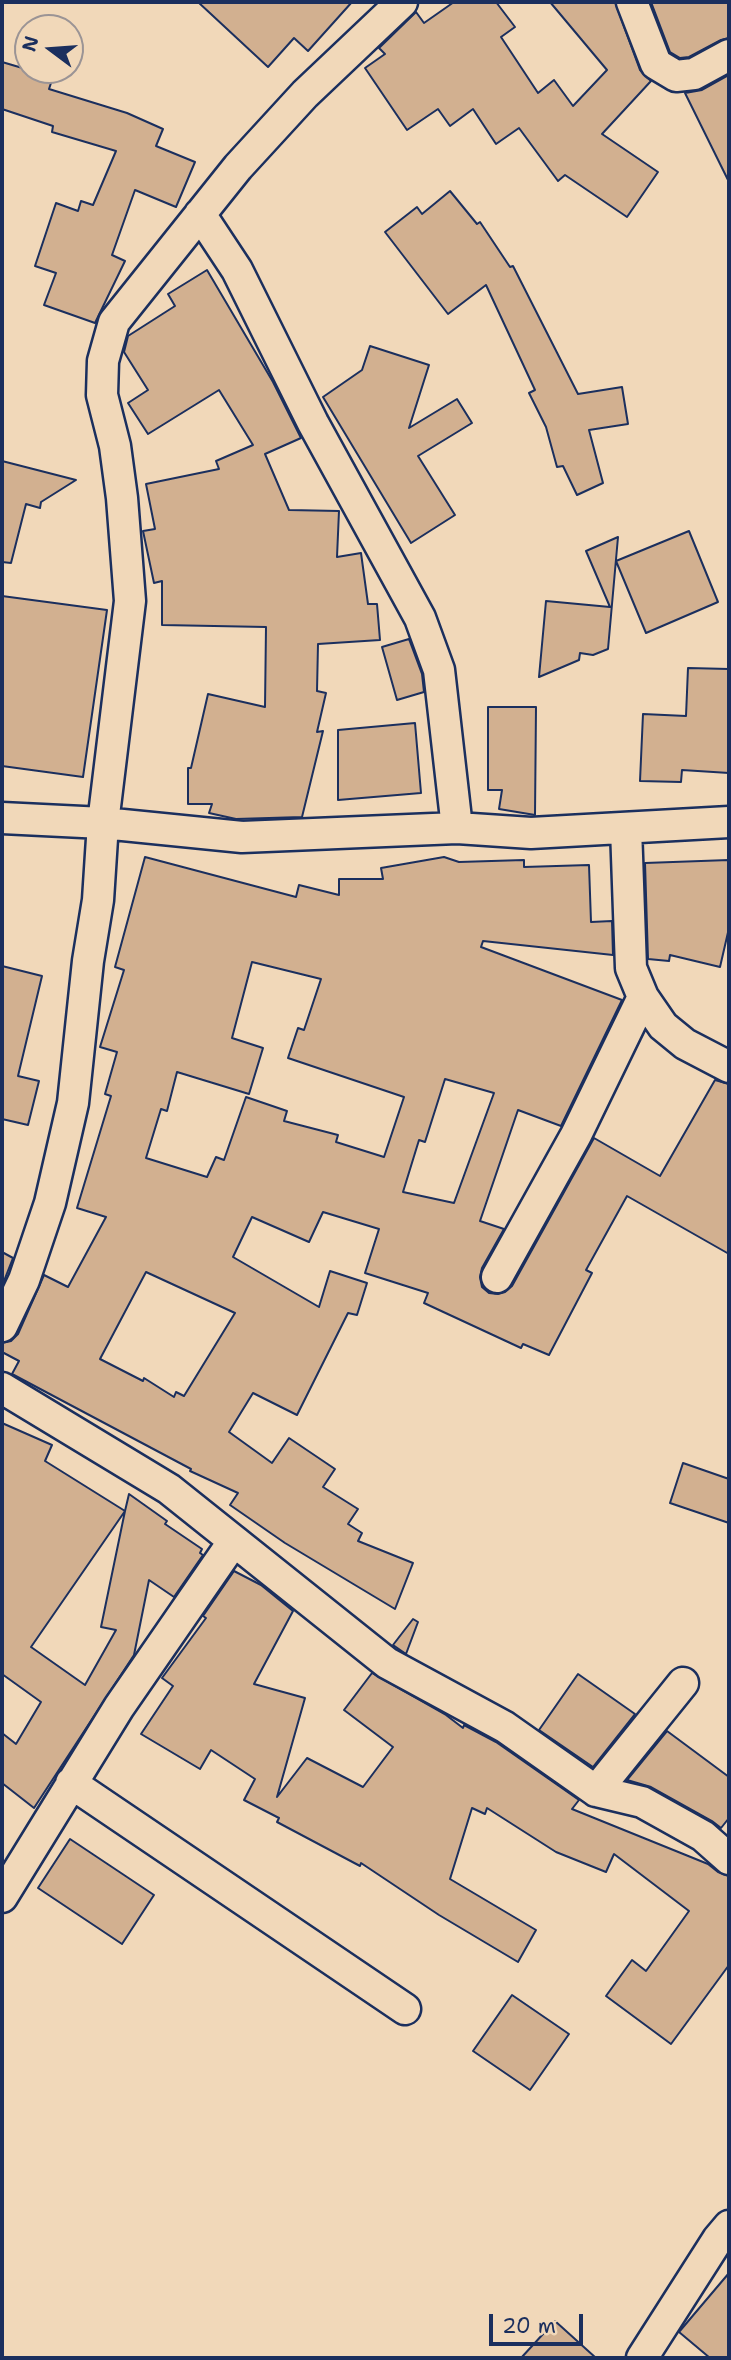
<!DOCTYPE html>
<html>
<head>
<meta charset="utf-8">
<style>
  body { margin:0 }
  #map { position:relative; width:731px; height:2360px; overflow:hidden; background:#f1d8b9; font-family:"Shantell Sans",sans-serif }
  canvas { display:block }
  .frame { position:absolute; inset:0; border:4px solid #1b2f5e; pointer-events:none }
  .north { position:absolute; left:14px; top:14px; width:70px; height:70px; box-sizing:border-box; background:#f1d8b9; border:2px solid #9b9495; border-radius:50%; rotate:286deg; font-size:19px; font-weight:700; line-height:28px; text-align:center; color:#1b2f5e }
  .north::after { content:''; display:block; margin:auto; width:24px; height:32px; background:#1b2f5e; clip-path:polygon(50% 0,100% 100%,50% 72%,0 100%) }
  .scale { position:absolute; left:489px; top:2314px; width:94px; height:32px; box-sizing:border-box; border:4px solid #1b2f5e; border-top:0; padding-left:9px; font-size:21px; line-height:24px; white-space:nowrap; color:#1b2f5e; -webkit-text-stroke:5px #f1d8b9; paint-order:stroke }
</style>
</head>
<body>
<div id="map">
<canvas width="731" height="2360"></canvas>
<div class="frame"></div>
<div class="north">N</div>
<div class="scale">20 m</div>
</div>
<script>
const g = document.querySelector('canvas').getContext('2d');
g.lineJoin = 'round';
function fillPath(path, color) {
  g.fillStyle = color;
  g.fill(path, 'evenodd');
}
function stroke(path, color, width, dash) {
  g.strokeStyle = color;
  g.lineWidth = width;
  g.lineCap = dash ? 'butt' : 'round';
  g.setLineDash(dash || []);
  g.stroke(path);
}
const building = new Path2D(`
  M198,2H352L308,51L294,38L268,67Z
  M454,2H496L515,27L501,37L538,93L554,80L573,106L607,70L550,2H615L640,70L651,81L602,134L658,172L627,217L565,175L558,181L519,128L496,144L473,109L450,126L438,109L407,130L365,68L385,54L379,48L416,12L424,23Z
  M651,2H729V38L721,40L689,57L680,58L670,52Z
  M2,62L53,77L49,89L127,113L163,129L156,146L195,162L176,207L135,190L112,255L125,261L95,323L44,305L56,273L35,266L56,203L78,211L81,201L93,205L116,151L52,132L53,126L2,109Z
  M729,75V182L685,93L702,90Z
  M450,191L477,224L480,222L510,267L513,266L578,394L622,387L628,424L589,430L603,483L577,495L563,466L557,467L546,427L529,393L535,390L486,285L448,314L385,232L417,207L422,214Z
  M207,270L273,382L301,438L265,454L289,510L339,511L337,557L361,553L368,604H377L380,640L318,644L317,691L326,693L317,732L323,731L302,817L236,819L209,813L212,804H188V768H191L208,694L265,707L266,627L162,625V581L154,583L143,531L155,529L146,484L219,469L216,461L253,445L219,390L148,434L128,403L148,390L124,352L128,336L175,306L168,294Z
  M370,346L429,365L409,428L457,399L472,423L418,456L455,515L411,543L323,397L362,370Z
  M2,461L76,480L41,502L40,508L26,504L11,563L2,562Z
  M689,531L718,602L646,633L616,561Z
  M618,537L608,649L593,655L580,653L579,660L539,677L546,601L610,607L586,551Z
  M2,596L107,610L83,777L2,766Z
  M409,639L422,674L424,692L397,700L382,647Z
  M688,668L729,669V773L682,770L681,782L640,781L643,714L686,716Z
  M488,707H536L535,815L499,809L502,790H488Z
  M415,723L421,793L338,800V730Z
  M145,857L296,897L299,885L339,895V879H383L381,868L444,857L459,862L524,860V867L589,865L591,922L612,921L613,955L483,941L481,947L622,1000L561,1126L518,1110L480,1221L504,1229L482,1268L480,1277L482,1287L489,1293L498,1294L505,1292L512,1286L594,1138L660,1176L715,1080L729,1084V1254L627,1196L586,1270L592,1273L549,1355L523,1344L521,1348L424,1303L428,1293L365,1273L379,1229L323,1212L309,1242L252,1217L233,1257L319,1307L330,1271L367,1283L357,1315L348,1313L297,1415L253,1393L229,1432L272,1463L289,1438L335,1469L323,1487L358,1509L348,1524L362,1533L358,1541L413,1563L395,1609L285,1543L230,1505L238,1493L190,1471L191,1469L12,1374L19,1361L2,1352V1343L11,1341L18,1334L44,1275L68,1287L106,1217L77,1208L111,1096L105,1094L117,1052L100,1047L124,970L115,967ZM252,962L321,979L304,1030L298,1028L288,1058L404,1097L384,1157L336,1142L338,1135L284,1121L287,1111L246,1097L224,1160L216,1157L207,1177L146,1158L161,1109L167,1111L177,1072L249,1094L263,1048L232,1038ZM445,1079L494,1093L454,1203L403,1192L419,1140L425,1142ZM146,1272L235,1313L184,1396L176,1392L174,1397L144,1378L143,1381L100,1359Z
  M729,860V928L720,967L670,955L669,961L648,959L645,863Z
  M2,966L42,976L18,1076L39,1081L28,1125L2,1119Z
  M2,1252L13,1258L2,1286Z
  M2,1423L52,1445L45,1461L125,1511L129,1494L167,1521L165,1524L202,1549L200,1553L203,1555L174,1597L149,1580L134,1655L34,1808L2,1783V1733L16,1744L41,1702L2,1674ZM125,1511L101,1627L116,1630L85,1685L31,1647Z
  M683,1463L729,1479V1523L670,1503Z
  M234,1571L261,1585L293,1611L254,1684L305,1698L277,1797L307,1758L363,1787L393,1747L344,1710L372,1673L446,1715L463,1728L464,1725L496,1742L579,1800L572,1809L708,1864L718,1872L729,1876V1965L671,2044L606,1996L632,1960L646,1971L689,1911L614,1854L606,1872L556,1852L487,1808L485,1814L472,1808L450,1879L536,1930L518,1962L439,1915L361,1863L360,1866L277,1822L279,1818L244,1800L255,1779L211,1750L200,1769L141,1734L173,1686L162,1678L206,1618L203,1616Z
  M413,1619L418,1622L406,1654L393,1645Z
  M578,1674L635,1714L593,1767L539,1730Z
  M667,1731L729,1777V1818L721,1828L712,1821L651,1787L627,1780Z
  M70,1839L154,1895L122,1944L38,1888Z
  M512,1995L569,2034L530,2090L473,2051Z
  M729,2273V2358H710L679,2332Z
  M555,2321L596,2358H521Z`);
const minor = new Path2D(`
  M632,2L656,64L676,76L694,74L729,55
  M200,214L237,270L313,423L420,618L439,670L457,828
  M2,818L103,823L242,837L457,828L531,833L729,822
  M626,828L631,968L643,997L663,1026L685,1044L729,1067
  M497,1277L576,1135L643,997
  M2,1326L24,1280L50,1203L73,1103L88,961L98,900L103,823L130,601L122,498L115,446L102,395L103,361L114,322L238,167L305,94L402,2
  M2,1388L169,1489L387,1663L505,1727L596,1791L642,1802L703,1836L729,1859
  M71,1783L405,2009
  M596,1791L683,1683
  M2,1897L119,1707L233,1542
  M642,2358L718,2239L729,2226`);
fillPath(building, '#d2b090');
stroke(building, '#1b2f5e', 2);
stroke(minor, '#1b2f5e', 35);
stroke(minor, '#f1d8b9', 30);
</script>
</body>
</html>
